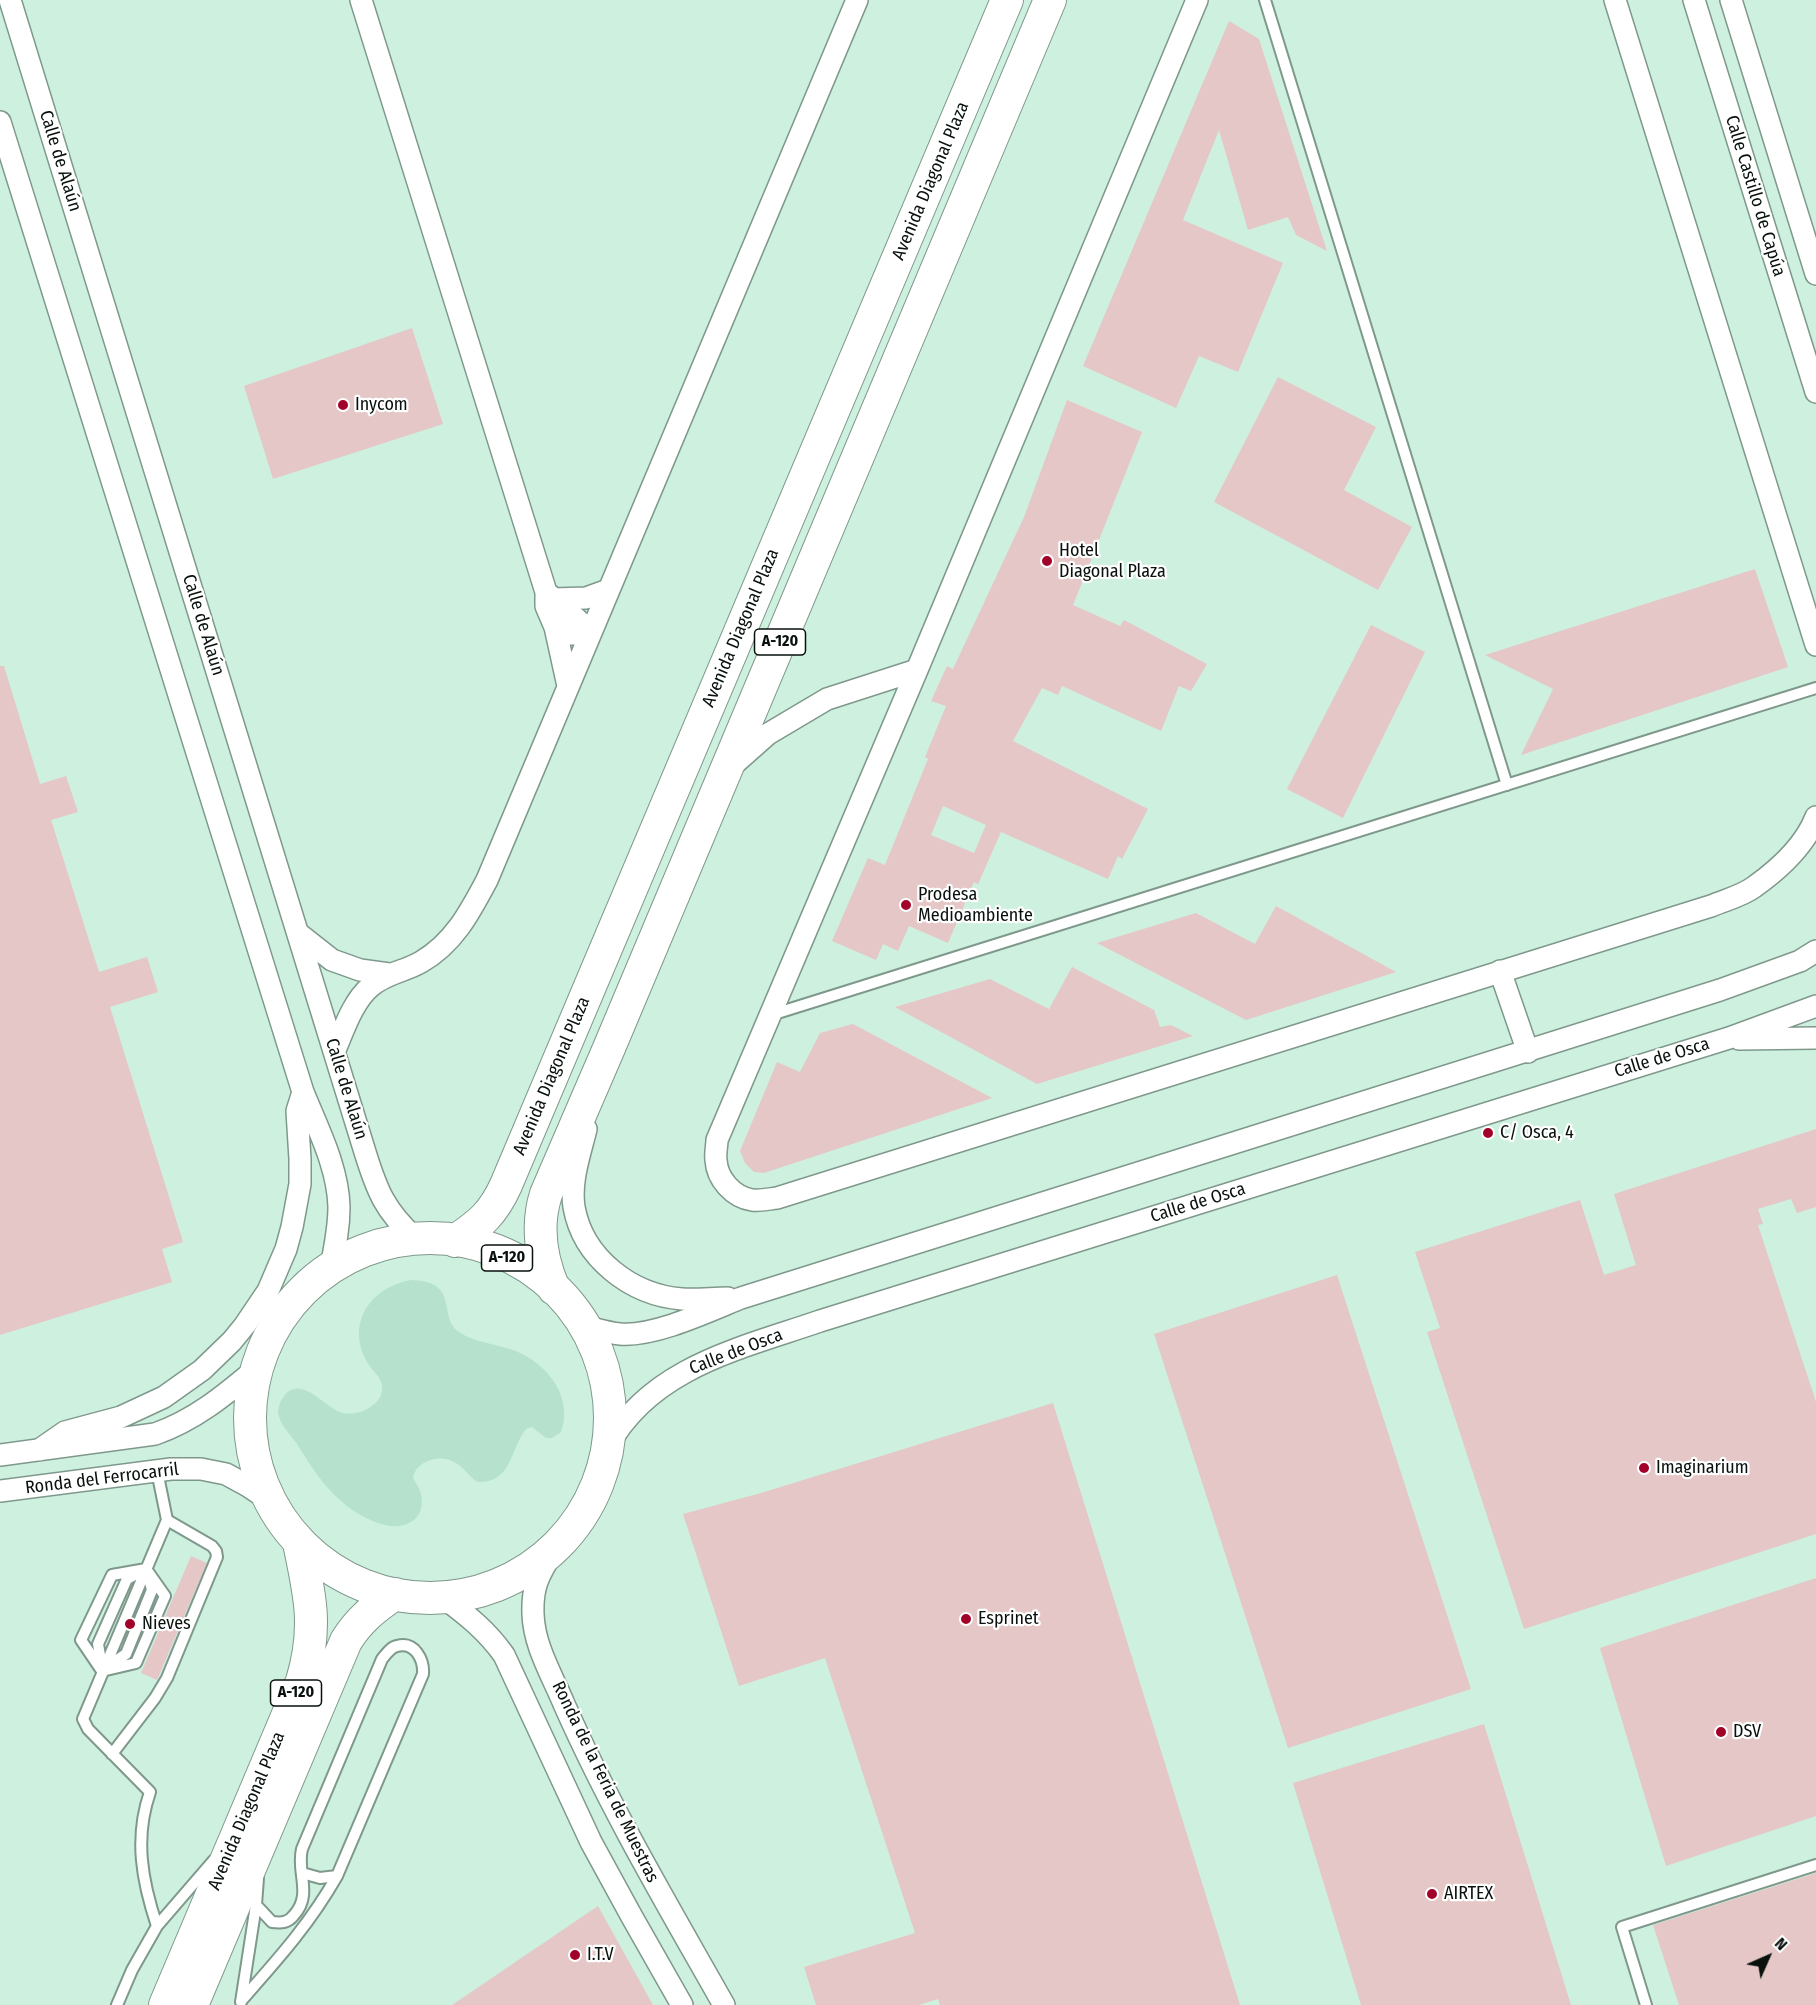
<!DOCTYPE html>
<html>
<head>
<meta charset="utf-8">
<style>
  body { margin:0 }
  #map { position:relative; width:1816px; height:2005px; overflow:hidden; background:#e2fef0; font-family:"Fira Sans Condensed",sans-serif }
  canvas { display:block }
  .north { position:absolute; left:1738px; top:1927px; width:60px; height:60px; -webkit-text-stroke:4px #fff; paint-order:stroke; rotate:45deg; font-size:16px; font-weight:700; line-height:24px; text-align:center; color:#08110c }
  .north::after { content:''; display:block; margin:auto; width:21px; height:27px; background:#08110c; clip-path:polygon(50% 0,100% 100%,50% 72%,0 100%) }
</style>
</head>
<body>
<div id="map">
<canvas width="1816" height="2005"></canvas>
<div class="north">N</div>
</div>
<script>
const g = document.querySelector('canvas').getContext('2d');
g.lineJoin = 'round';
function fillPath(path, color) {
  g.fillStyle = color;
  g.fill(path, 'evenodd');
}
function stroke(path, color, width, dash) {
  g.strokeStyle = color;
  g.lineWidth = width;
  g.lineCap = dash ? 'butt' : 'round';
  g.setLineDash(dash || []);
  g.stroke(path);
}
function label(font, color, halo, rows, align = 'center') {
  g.font = font + ' "Fira Sans Condensed",sans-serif';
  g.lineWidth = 4.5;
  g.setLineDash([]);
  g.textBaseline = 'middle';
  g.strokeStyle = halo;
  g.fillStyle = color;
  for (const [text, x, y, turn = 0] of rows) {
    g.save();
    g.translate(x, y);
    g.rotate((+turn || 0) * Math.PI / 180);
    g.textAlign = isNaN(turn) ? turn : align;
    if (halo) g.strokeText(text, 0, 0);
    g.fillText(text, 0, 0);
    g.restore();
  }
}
const built = new Path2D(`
  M0,0H1816V2005H0Z`);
const green = new Path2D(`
  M411,1280C461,1281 437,1317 459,1332C475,1343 498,1344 516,1351C547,1364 574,1397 561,1432L552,1438H546L532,1427L526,1429C510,1449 512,1484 477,1482C470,1477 463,1467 456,1463C441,1453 417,1460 413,1477C415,1483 420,1488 421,1494C423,1503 422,1512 415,1519C396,1536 365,1519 348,1507C325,1489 312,1468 297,1444C290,1434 280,1425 278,1413C278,1407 280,1401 284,1396C301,1373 326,1409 343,1413C354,1415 364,1412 373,1405C379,1401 383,1394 382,1386C381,1376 370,1369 366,1360C346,1321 372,1287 411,1280Z`);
const building = new Path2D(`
  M1229,21L1259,39L1327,251L1296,235L1288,217L1248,230L1219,130L1183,220L1283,263L1238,372L1199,356L1176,408L1083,366Z
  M412,328L443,424L273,479L244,386Z
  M1278,377L1376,427L1344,490L1412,527L1378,590L1214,502Z
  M1067,400L1142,432L1073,605L1120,626L1124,620L1207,664L1191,691L1179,686L1161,731L1062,686L1058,695L1042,688L1013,741L1148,809L1122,859L1118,856L1108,879L1001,832L978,884L974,882L948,943L909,926L898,951L883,944L876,960L832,941L868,858L885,865L928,759L925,757L946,706L931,701L947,666L953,669L1024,517ZM943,806L986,825L974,853L931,835Z
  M1755,569L1788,667L1521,755L1553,689L1485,655Z
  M1371,625L1425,652L1343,818L1287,789Z
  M0,666H4L40,784L66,776L78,812L51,820L99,972L147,957L158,992L110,1007L183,1242L162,1249L172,1282L0,1335Z
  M1276,906L1396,972L1246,1020L1097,943L1196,913L1255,944Z
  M1072,967L1154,1010L1160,1027L1171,1025L1193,1036L1037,1084L895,1007L990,979L1049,1009Z
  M853,1024L992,1098L764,1173L754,1172L745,1163L740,1151L777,1062L800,1072L820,1033Z
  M1816,1129V1207L1797,1213L1791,1199L1758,1209L1763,1224L1758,1225L1816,1402V1534L1524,1629L1427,1332L1440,1328L1415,1252L1580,1200L1604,1275L1636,1265L1614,1194Z
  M1337,1275L1471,1689L1288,1748L1154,1334Z
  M1053,1403L1240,2005H940L938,1999L919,2005H816L804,1967L915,1933L825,1658L739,1686L683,1514L761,1493Z
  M191,1556L207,1563L157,1680L141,1673Z
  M1816,1578V1816L1666,1866L1600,1648Z
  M1484,1724L1571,2005H1361L1293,1783Z
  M1816,1873V2005H1679L1653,1925Z
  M598,1906L653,2005H452Z`);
const lane = new Path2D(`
  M1265,0L1507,785
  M771,1015L1816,688
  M102,1667L98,1644L127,1579L138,1573
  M107,1667L126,1654L152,1590L149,1578
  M102,1671L81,1640L112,1575L146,1569
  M102,1671L136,1663L165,1596L146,1569
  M112,1754L155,1698L167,1678L217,1557L216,1551L212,1546L167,1520
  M302,1873L320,1878L337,1876
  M157,1926C142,1881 134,1838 150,1792L88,1729L83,1719L167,1520L157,1471
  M241,2001C278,1959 309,1925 337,1876L423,1674C424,1660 415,1641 397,1646C391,1647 386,1654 382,1659L302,1849C296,1872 313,1894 294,1915C288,1923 282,1923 272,1922L256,1905
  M241,2002L256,1905L258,1878
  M117,2005L132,1970L157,1926L214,1860
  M1646,2005L1622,1927L1816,1865`);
const street = new Path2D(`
  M10,0L365,1152C377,1191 385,1211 416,1239
  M361,0L546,592V606L555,627L568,686
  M1197,0L917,670L717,1140C717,1146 715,1153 716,1160C717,1179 733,1197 752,1200C761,1201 768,1199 777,1198L1711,906C1725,900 1742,896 1754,887C1778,870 1805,845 1816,817
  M1615,0L1816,645
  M1694,0L1816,392
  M1731,0L1816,274
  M0,122L303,1092C318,1129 338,1167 339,1207C339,1228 335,1247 331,1267
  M546,592L580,622L590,634H568L555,627
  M553,599L586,598L608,590
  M733,765L768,734L827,699L917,670
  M299,934L332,960L360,970L389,974
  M1500,971L1528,1052
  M1739,1039L1816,1038
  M335,1050C344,1029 353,1001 371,986C388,972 404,972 421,962C454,943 470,912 487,880L857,0
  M586,1129C580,1154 570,1181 574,1207C583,1258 631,1295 682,1299C697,1300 713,1298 728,1298
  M584,1326C596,1329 608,1333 620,1334C654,1337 709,1311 741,1298L1720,990L1800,961L1816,951
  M608,1446C651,1367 742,1348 820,1321L1729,1038L1816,1006
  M39,1450L65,1432L121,1417L164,1397L202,1370L232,1341L245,1325L268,1291L286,1249L292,1227L300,1184V1159L297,1111L303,1092
  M0,1455L155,1434C195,1420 225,1395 257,1368
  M0,1491L171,1469H201L226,1474L248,1486L269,1500
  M553,1551C539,1575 532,1585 533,1614C534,1646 552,1675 564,1704C610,1808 668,1906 724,2005
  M444,1598C467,1615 487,1631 504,1655L591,1842L632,1917L682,2005`);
const primary = new Path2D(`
  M250 1418a180 180 0 1 1 360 0a180 180 0 1 1-360 0Z
  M455,1241C480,1224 493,1214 506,1185L1007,0
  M554,1289C541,1259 536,1225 546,1194L609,1048L1050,0
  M165,2005L302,1681C318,1628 310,1595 299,1543
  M192,2005L346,1641C359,1620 375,1607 395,1594`);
const markers = [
  [343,405,6,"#a2022a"],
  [1047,561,6,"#a2022a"],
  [906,905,6,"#a2022a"],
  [1488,1133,6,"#a2022a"],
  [1644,1468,6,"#a2022a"],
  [966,1619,6,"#a2022a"],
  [130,1624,6,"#a2022a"],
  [1721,1732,6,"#a2022a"],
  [1432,1894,6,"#a2022a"],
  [575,1955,6,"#a2022a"]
];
const shields = [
  [780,642,51],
  [507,1258,51],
  [296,1693,51]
];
const shieldNames = [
  ["A-120",780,642],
  ["A-120",507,1258],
  ["A-120",296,1693]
];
const streetNames = [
  ["Calle de Alaún",60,161,73],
  ["Avenida Diagonal Plaza",931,181,-67],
  ["Calle Castillo de Capúa",1755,196,73],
  ["Calle de Alaún",203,625,73],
  ["Avenida Diagonal Plaza",741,628,-67],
  ["Calle de Osca",1662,1058,-17],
  ["Avenida Diagonal Plaza",552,1076,-67],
  ["Calle de Alaún",346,1089,73],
  ["Calle de Osca",1198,1203,-17],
  ["Calle de Osca",736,1352,-21],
  ["Ronda del Ferrocarril",102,1479,-7],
  ["Ronda de la Feria de Muestras",605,1782,64],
  ["Avenida Diagonal Plaza",247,1811,-67]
];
const poiNames = [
  ["Inycom",355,405],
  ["Hotel",1059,551],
  ["Diagonal Plaza",1059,572],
  ["Prodesa",918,895],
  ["Medioambiente",918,916],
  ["C/ Osca, 4",1500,1133],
  ["Imaginarium",1656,1468],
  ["Esprinet",978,1619],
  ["Nieves",142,1624],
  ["DSV",1733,1732],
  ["AIRTEX",1444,1894],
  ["I.T.V",587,1955]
];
fillPath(built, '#cef0df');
fillPath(green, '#b6e2cd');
fillPath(building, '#e5c7c7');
stroke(lane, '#7f988c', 14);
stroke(street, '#7f988c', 24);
stroke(primary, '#7f988c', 34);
stroke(lane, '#fff', 10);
stroke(street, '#fff', 21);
stroke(primary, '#fff', 32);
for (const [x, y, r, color] of markers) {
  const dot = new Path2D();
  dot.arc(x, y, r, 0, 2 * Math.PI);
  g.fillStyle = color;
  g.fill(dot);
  stroke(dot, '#fff', 2);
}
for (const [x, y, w] of shields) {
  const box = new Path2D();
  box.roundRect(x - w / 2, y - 13, w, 26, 4.5);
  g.fillStyle = '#fff';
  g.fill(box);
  stroke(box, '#08110c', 1.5);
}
label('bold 16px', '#08110c', null, shieldNames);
label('18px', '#08110c', '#fff', streetNames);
label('18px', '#08110c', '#fff', poiNames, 'left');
</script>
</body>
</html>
